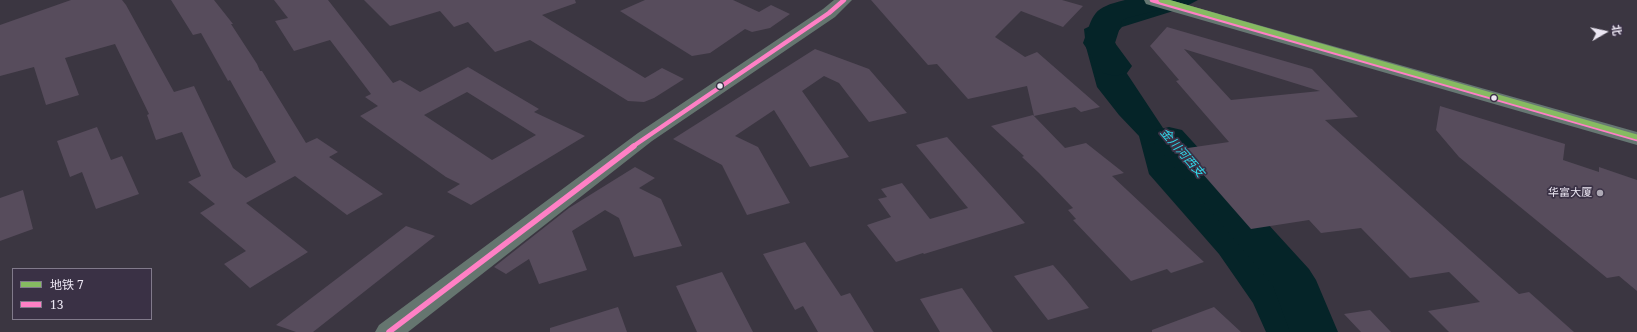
<!DOCTYPE html>
<html>
<head>
<meta charset="utf-8">
<style>
  body { margin:0 }
  #map { position:relative; width:1637px; height:332px; overflow:hidden; background:#3b3641; font-family:"Noto Serif","Noto Sans SC",serif }
  canvas { display:block }
  .legend { position:absolute; left:12px; top:268px; width:140px; height:52px; box-sizing:border-box; background:#3a3145; border:1px solid #817a8b; margin:0; padding:5px 7px; list-style:none; font-size:12px; color:#ece7f3 }
  .legend li { display:flex; align-items:center; gap:8px; height:20px }
  .legend b { width:20px; border:1px solid #817a8b }
  .north { position:absolute; left:1585px; top:12px; width:40px; height:40px; -webkit-text-stroke:3px #3a3145; paint-order:stroke; rotate:81deg; font-size:11px; font-weight:700; line-height:16px; text-align:center; color:#ece7f3 }
  .north::after { content:''; display:block; margin:auto; width:14px; height:18px; background:#ece7f3; clip-path:polygon(50% 0,100% 100%,50% 72%,0 100%) }
</style>
</head>
<body>
<div id="map">
<canvas width="1637" height="332"></canvas>
<ul class="legend">
<li><b style="height:5px;background:#86ba61"></b>地铁 7</li>
<li><b style="height:5px;background:#ff80c5"></b>13</li>
</ul>
<div class="north">北</div>
</div>
<script>
const g = document.querySelector('canvas').getContext('2d');
g.lineJoin = 'round';
function fillPath(path, color) {
  g.fillStyle = color;
  g.fill(path, 'evenodd');
}
function stroke(path, color, width, dash) {
  g.strokeStyle = color;
  g.lineWidth = width;
  g.lineCap = dash ? 'butt' : 'round';
  g.setLineDash(dash || []);
  g.stroke(path);
}
function label(font, color, halo, rows, align = 'center') {
  g.font = font + ' "Noto Serif","Noto Sans SC",serif';
  g.lineWidth = 3.5;
  g.setLineDash([]);
  g.textBaseline = 'middle';
  g.strokeStyle = halo;
  g.fillStyle = color;
  for (const [text, x, y, turn = 0] of rows) {
    g.save();
    g.translate(x, y);
    g.rotate((+turn || 0) * Math.PI / 180);
    g.textAlign = isNaN(turn) ? turn : align;
    if (halo) g.strokeText(text, 0, 0);
    g.fillText(text, 0, 0);
    g.restore();
  }
}
const water = new Path2D(`
  M1167,0H1198L1183,8L1122,27L1113,37L1116,45V57L1163,128L1223,202L1302,290L1328,332H1266L1253,303L1219,254L1149,174L1139,136L1119,115L1097,87L1086,47L1084,29L1122,11Z`);
const river = new Path2D(`
  M1125,0H1179L1175,6L1127,18L1122,21L1115,43L1132,66L1127,73L1115,76L1103,73L1083,43C1094,13 1092,8 1125,0Z
  M1169,127L1182,130L1309,269L1316,280L1338,332H1290L1273,286L1150,138L1156,130Z`);
const building = new Path2D(`
  M71,0H122L126,5L174,92L194,86L233,168L246,178L276,162L230,80L228,81L201,33L193,35L171,0H214L233,24H231L257,64L260,71H262L306,143L317,138L338,152L329,157L383,194L347,215L295,176L246,203L308,252L250,288L224,264L246,251L200,213L215,204L188,182L201,176L182,132L156,140L147,115L149,114L115,44L65,58L79,95L46,105L34,67L0,76V25Z
  M274,0H328L393,83L400,80L420,92L468,67L539,109L534,112L585,136L471,205L447,192L460,184L446,177L360,116L378,106L365,97L371,94L330,40L294,51L275,21L288,18ZM467,92L536,135L492,160L424,115Z
  M364,0H575L576,3L542,15L645,78L662,68L684,79L654,98L644,102L628,101L530,40L495,52L468,22L454,27L440,11L390,26Z
  M645,0H733L759,12L771,5L790,14L770,28L752,32L745,29L710,53L692,56L620,11Z
  M871,0H1062L1083,6L1063,27L1021,11L995,37L1025,57L1037,52L1100,107L1081,112L1075,107L1034,116L1027,86L968,99L937,64L928,65Z
  M1167,27L1312,69L1358,117L1325,120L1519,294L1529,292L1574,332H1449L1428,311L1480,302L1449,272L1410,278L1361,228L1321,233L1309,220L1251,229L1181,149L1229,142L1176,81L1179,80L1150,46ZM1184,49L1320,91L1231,100Z
  M815,49L869,69L907,113L869,122L839,83L824,76L802,91L849,157L810,167L774,110L735,136L758,147L790,203L747,215L722,165L673,139Z
  M1440,106L1565,144L1563,160L1599,172V167L1637,180V291L1619,276L1607,278L1459,157L1436,130Z
  M1033,115L1065,148L1086,143L1124,173L1112,176L1204,262L1171,273L1167,269L1131,281L1073,220L1076,219L1068,210L1073,208L1039,173L1022,157L1024,156L991,126Z
  M97,127L111,160L122,156L139,194L96,209L82,172L70,177L57,141Z
  M947,137L1025,223L924,254L923,253L896,262L867,225L891,217L878,199L887,197L881,189L902,183L930,219L968,208L916,145Z
  M635,167L655,178L639,188L661,199L682,246L634,257L619,218L605,210L572,231L587,270L539,284L529,259L506,274L494,267L569,208Z
  M23,190L33,229L0,241V198Z
  M406,226L435,236L313,332H296L276,325Z
  M805,242L841,296L850,293L874,332H818L803,306L795,310L763,254Z
  M1053,265L1067,281L1089,308L1048,320L1014,276Z
  M722,272L753,332H697L676,286Z
  M962,288L974,305L993,332H940L920,299Z
  M618,307L627,332H550V328Z
  M1214,307L1241,332H1152V330Z
  M1370,310L1391,332H1361L1344,314Z`);
const tertiary = new Path2D(`
  M834,0H852L835,17L652,141L408,332H375L379,325L638,133L823,9Z`);
const secondary = new Path2D(`
  M1144,0H1170L1637,132V145L1146,4Z`);
const bus1Far1 = new Path2D(`
  M1152,0L1637,139
  M632,147L829,13L844,0`);
const bus1 = new Path2D(`
  M389,332L634,146`);
const metro1 = new Path2D(`
  M1161,0L1637,137`);
const markers = [
  [720,86,3.5,"#ece7f3"],
  [1494,98,3.5,"#ece7f3"],
  [1600,193,4,"#aea9b5"]
];
const poiNames = [
  ["华富大厦",1592,193]
];
const waterNames = [
  ["金川河西支",1182,153,49]
];
fillPath(water, '#052428');
fillPath(river, '#052428');
fillPath(building, '#574c5c');
fillPath(tertiary, '#65756f');
fillPath(secondary, '#667772');
stroke(bus1Far1, '#ff80c5', 4.5);
stroke(bus1, '#ff80c5', 5.5);
stroke(metro1, '#86ba61', 5);
for (const [x, y, r, color] of markers) {
  const dot = new Path2D();
  dot.arc(x, y, r, 0, 2 * Math.PI);
  g.fillStyle = color;
  g.fill(dot);
  stroke(dot, '#3a3145', 1.5);
}
label('11px', '#ece7f3', '#3a3145', poiNames, 'right');
label('italic 12px', '#2fd9ea', '#3a3145', waterNames);
</script>
</body>
</html>
